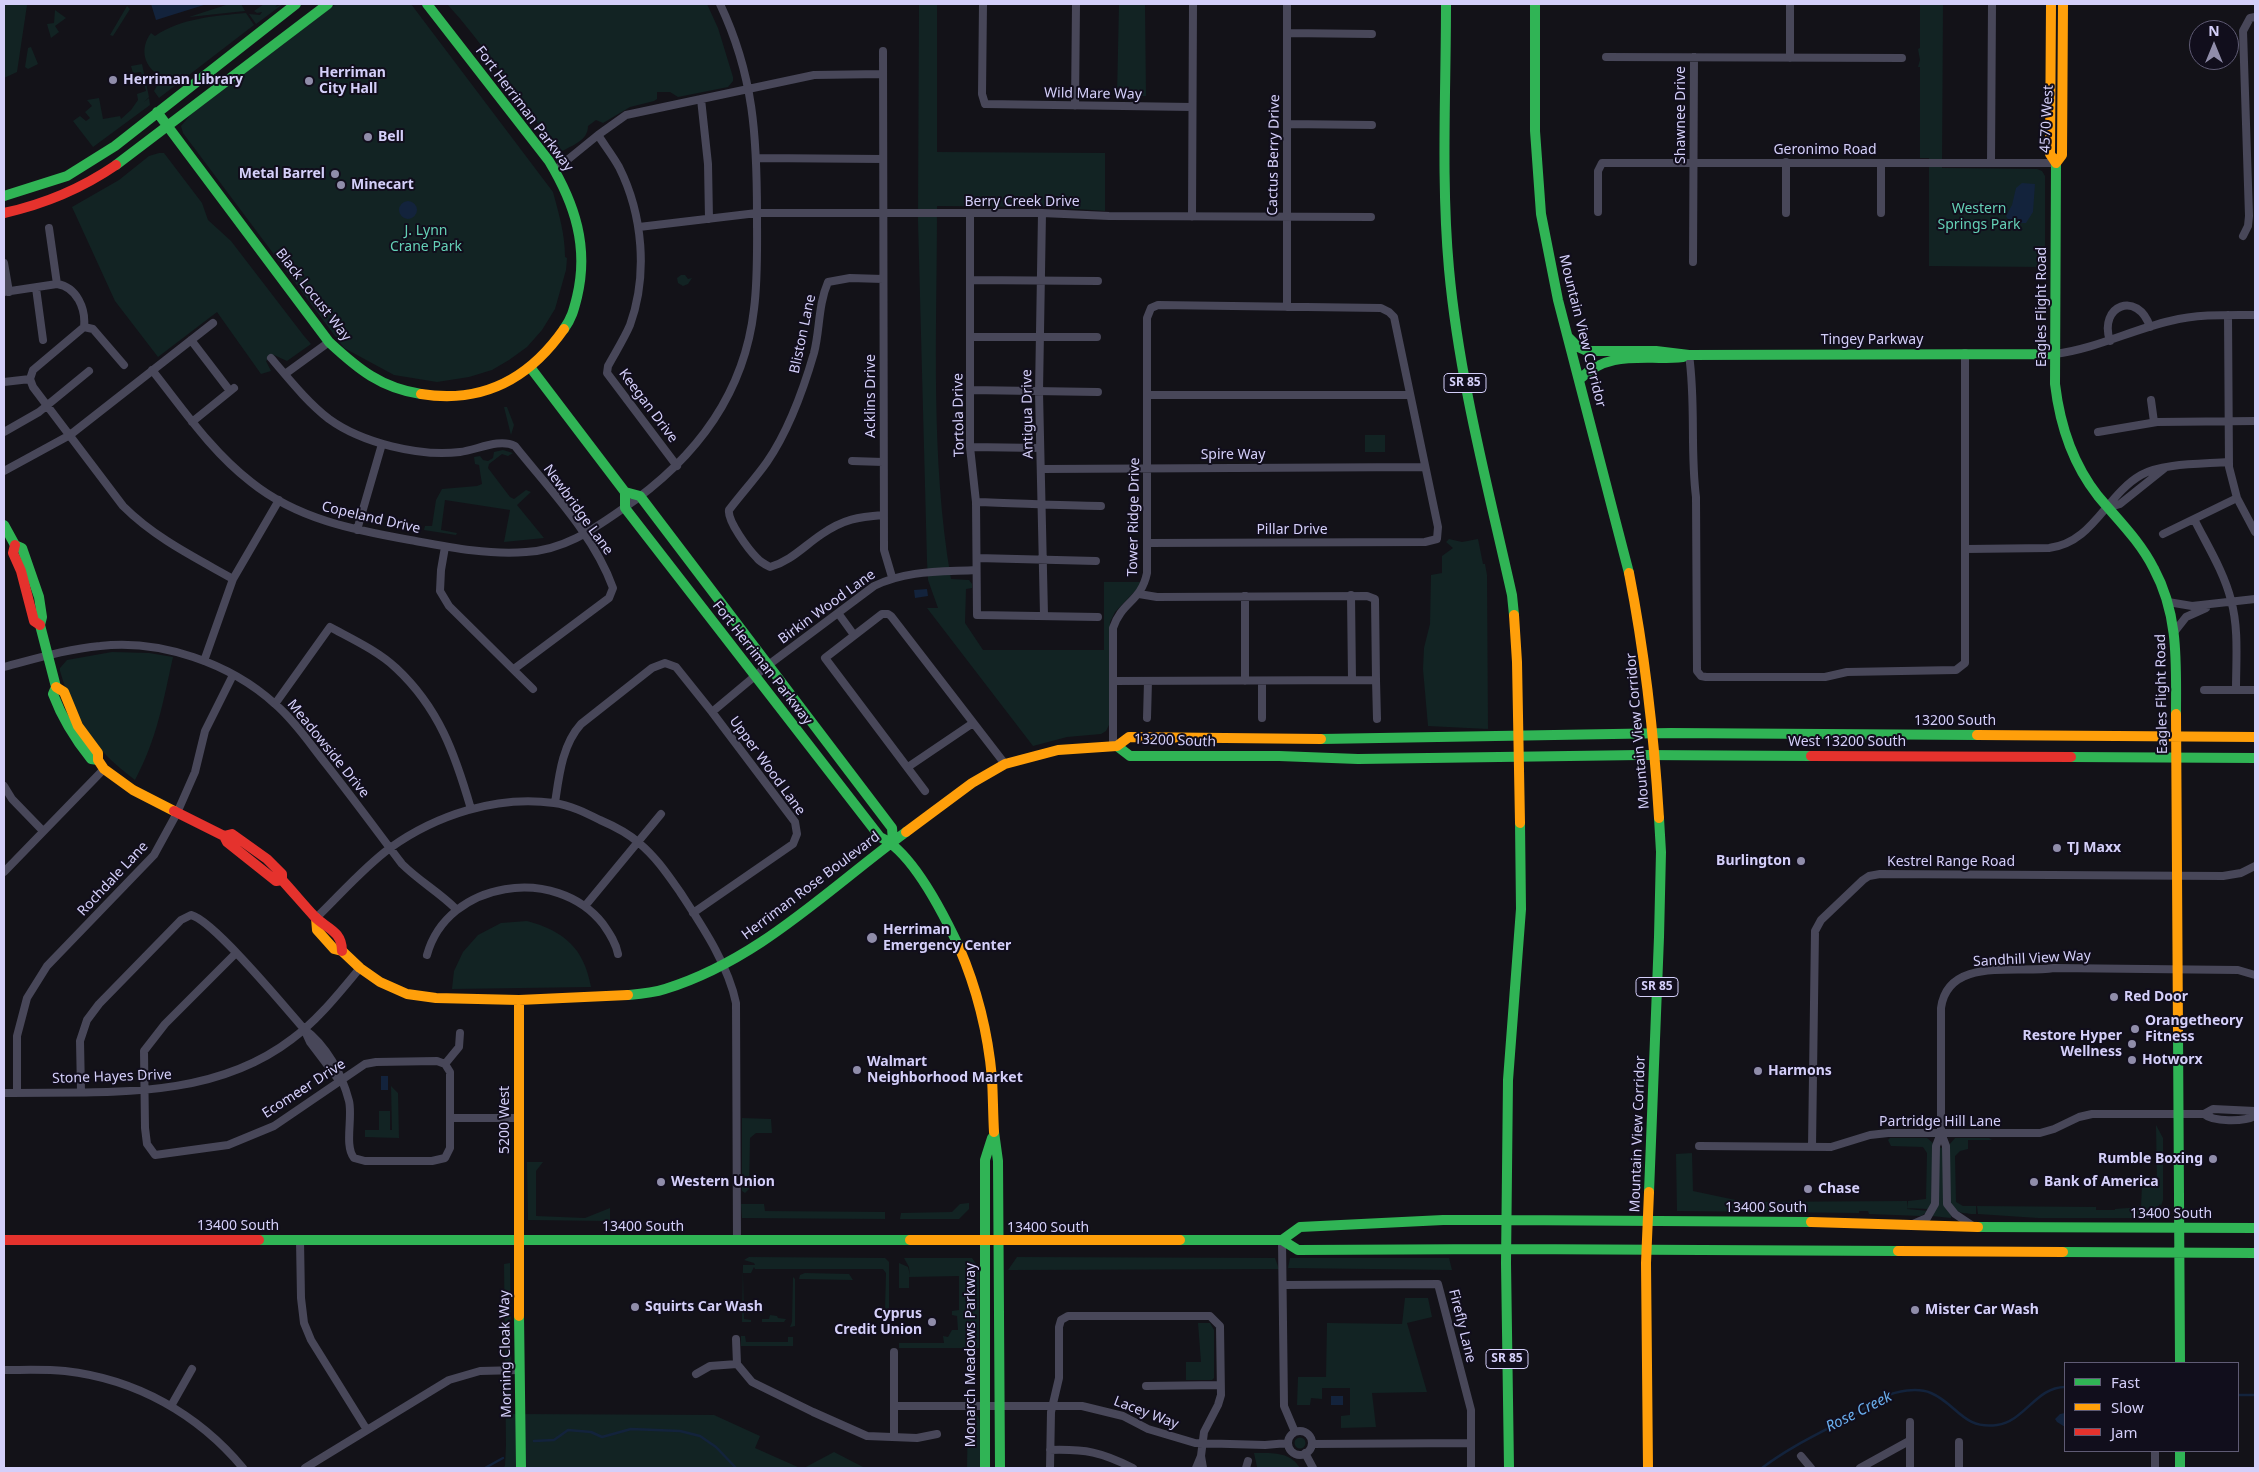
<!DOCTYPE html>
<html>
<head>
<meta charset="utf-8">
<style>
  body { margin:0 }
  #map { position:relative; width:2259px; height:1472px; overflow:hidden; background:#131218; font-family:"Noto Sans",sans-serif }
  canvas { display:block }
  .frame { position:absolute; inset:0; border:5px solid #d4cff9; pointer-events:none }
  .legend { position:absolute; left:2064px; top:1362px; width:175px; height:90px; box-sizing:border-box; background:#110e1c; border:1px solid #5f5b74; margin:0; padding:6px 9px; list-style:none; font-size:15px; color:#d4cff9 }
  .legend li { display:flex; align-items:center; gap:10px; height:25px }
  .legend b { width:25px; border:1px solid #5f5b74 }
  .north { position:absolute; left:2189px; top:20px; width:50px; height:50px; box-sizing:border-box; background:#110e1c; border:1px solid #5f5b74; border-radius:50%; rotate:0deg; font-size:14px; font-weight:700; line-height:20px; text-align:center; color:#d4cff9 }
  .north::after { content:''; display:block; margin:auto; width:18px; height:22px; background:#908daa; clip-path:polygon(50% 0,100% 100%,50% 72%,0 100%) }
</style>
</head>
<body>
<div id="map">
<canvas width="2259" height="1472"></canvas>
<div class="frame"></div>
<ul class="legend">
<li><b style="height:6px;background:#30b455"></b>Fast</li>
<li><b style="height:6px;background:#ff9f0a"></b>Slow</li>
<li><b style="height:6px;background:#e5322d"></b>Jam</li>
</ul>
<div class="north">N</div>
</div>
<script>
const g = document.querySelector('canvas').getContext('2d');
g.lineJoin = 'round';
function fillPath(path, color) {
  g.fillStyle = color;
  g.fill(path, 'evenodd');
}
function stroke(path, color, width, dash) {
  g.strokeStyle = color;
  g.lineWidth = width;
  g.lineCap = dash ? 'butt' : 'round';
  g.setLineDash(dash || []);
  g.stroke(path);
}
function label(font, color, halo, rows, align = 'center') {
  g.font = font + ' "Noto Sans",sans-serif';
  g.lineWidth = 4;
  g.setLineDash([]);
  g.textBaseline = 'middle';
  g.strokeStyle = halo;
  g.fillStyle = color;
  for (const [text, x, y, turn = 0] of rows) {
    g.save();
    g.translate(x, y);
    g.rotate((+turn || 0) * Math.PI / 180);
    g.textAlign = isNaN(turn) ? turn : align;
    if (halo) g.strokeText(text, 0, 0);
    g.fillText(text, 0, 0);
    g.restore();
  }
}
const green = new Path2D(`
  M4,4L27,5L17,72L4,78Z
  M229,4H241L245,11L189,17Z
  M264,4H278L275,7L283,4L256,24L249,14L260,15L262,12L257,13L254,11Z
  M336,4H411L553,192C559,214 565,234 565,257L567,258L566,270L555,309L542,330L527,347L509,360L492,370L469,377L437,382L394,375L344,348L183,133L181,126L191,114Z
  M447,4H707L718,28L733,77V81L728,87L678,97L670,92H657V99L654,101L630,107L603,123L596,120L588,126C588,141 572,145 561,152C560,141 549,137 542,129C511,87 482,42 447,4Z
  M919,4H937V152L1105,153V211L1049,207L937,206C937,330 930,457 951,579L969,580L972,584V588L966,589L965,623L983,650H1104V582H1140L1139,587L1115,612L1110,622L1109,725L1106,731L1101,734L1067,737L1033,746L927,608H938L928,580L927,561L918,221Z
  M1119,4H1145L1146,96H1117Z
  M1920,4H1943L1942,168L2037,169L2042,171L2045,176V267L1929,266V158H1920V67H1918L1920,60L1918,49L1920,48Z
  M127,6L130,9L113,36L110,35Z
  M55,10L66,18L55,26L59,32L51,38L47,24L54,23Z
  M246,13L254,25L159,98L154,91L162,77C144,68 139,49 151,33L155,36C181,18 215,16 246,13Z
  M31,47L38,64L28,69L25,67L28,48Z
  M142,64L149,97L144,102L149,98L150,105L93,147L73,121L80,116L86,121L90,118L85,112L92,106L87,100L99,98L103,119L120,116L121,119L131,110L138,100L137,94L146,91L141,72L133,73L131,66Z
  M159,153H164L202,203L208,220L231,241L304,336L311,344L287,361L274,355L266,361L271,371L261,374L217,312L158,357L115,301L72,207L119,180L149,156Z
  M681,275H685L688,279L692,278L688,284L683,286L678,283L677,278Z
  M504,407H507L514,425L511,435Z
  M1365,435H1385V452H1365Z
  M503,450L513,453L508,456L502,454L489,464L488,468L510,497L514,499L526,490L531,492L517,505L544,538L504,542L510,510L445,500L441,530L457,533L456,535L424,530L425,526H432L436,500L442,489L477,486L482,484L479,465L475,464L474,457L480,456L483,460L488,461L493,458L494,452Z
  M1449,539L1462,542L1478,539L1483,564H1485L1487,575L1488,729L1428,726L1423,669L1424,648L1430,624L1431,575L1442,573V556L1453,548L1446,542Z
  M112,652L149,653L173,657C163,702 157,739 135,780C93,748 75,722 60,671V668L67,660Z
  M527,921C564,931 584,948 591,987L452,989L454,971L463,952L478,935L501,923Z
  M391,1086L398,1093L399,1138L365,1137V1130H379V1111H390V1130H392Z
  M742,1118L771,1119L772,1133H756L750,1138L749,1189L745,1193L742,1191Z
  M2156,1125L2163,1138V1200L2161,1206L2160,1204L2152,1212L2154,1216L2150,1218H2038L1978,1214L1977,1206L2096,1207V1210H2115V1209L2141,1207L2142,1185H2157Z
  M1890,1138H1927L1933,1143L1931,1205L1928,1209L1907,1208L1908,1201L1926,1199L1927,1153L1923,1147L1891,1146L1888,1140Z
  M1955,1138H1989L1992,1140H1968V1149L1960,1151L1955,1156L1956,1202L1963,1206H1976V1214C1963,1214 1954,1213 1948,1200L1949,1145Z
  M1939,1147L1943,1148L1944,1206L1951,1215V1218L1932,1216Z
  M1692,1153L1693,1191L1745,1202L1907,1201V1209L1929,1211L1921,1216L1869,1214L1868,1211H1859V1213L1677,1211L1676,1154Z
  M527,1162H543L536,1171V1216L585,1218L610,1208V1221L528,1220Z
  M969,1203V1209L959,1219H900L901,1213L952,1212L960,1204Z
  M741,1204H764L765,1211L885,1212V1219L742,1218Z
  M749,1257L885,1258L889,1262V1310H885L886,1273L883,1269H755L754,1267L751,1273H743L744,1319L751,1320V1322H742L743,1265H755L754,1263L744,1260Z
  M1017,1257L1275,1258L1279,1269L1008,1270Z
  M904,1258H972L979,1268V1348H899V1343H944L943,1336L948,1337L952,1330H958L957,1316L952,1315V1311L959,1310V1276L909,1277V1288H899V1263L908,1267L910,1276L909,1267Z
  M1290,1258H1449L1452,1270L1288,1268Z
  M510,1263L512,1414L714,1415L760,1436L755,1448L800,1468H503L505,1466L506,1445L504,1264Z
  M805,1273L849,1274L853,1280L799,1279L800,1275Z
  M793,1277L795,1279V1326L790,1327L792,1322Z
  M1405,1298H1428L1432,1317L1407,1323L1427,1392L1372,1393L1376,1427L1341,1428V1416L1350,1415V1388H1322V1399L1311,1398L1310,1405H1297L1298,1377H1326L1327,1323L1402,1324Z
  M770,1315L777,1316L778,1318L786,1319L784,1322H762V1319H769Z
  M1198,1323H1210L1214,1330V1378L1212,1380H1186V1362H1201Z
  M741,1336H745L746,1342H788V1337H793V1346H741Z
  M968,1411L978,1416L980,1421V1468H967Z
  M1294.5 1443a5.5 5.5 0 1 1 11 0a5.5 5.5 0 1 1-11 0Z
  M834,1452L865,1468H804Z
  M1254,1453C1271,1453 1290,1451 1300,1468L1257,1467Z`);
const water = new Path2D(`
  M151,4H207L156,20Z
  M2022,183L2035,184L2033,212L2026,223H2010L2006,216L2012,205L2016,188Z
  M399 210a9 9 0 1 1 18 0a9 9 0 1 1-18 0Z
  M927,589L928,596L915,598L914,590Z
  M381,1076H388V1090H381Z
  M1331,1396H1343V1405H1331Z
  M2065,1413V1427L2057,1422L2055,1419L2060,1414Z`);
const stream = new Path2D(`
  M2238,1395H2255
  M534,1441L554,1440L568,1430L591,1432L602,1437L631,1429L680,1431L700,1436L716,1447L736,1468
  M485,1468L503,1458
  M1762,1468C1792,1445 1825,1431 1857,1413C1866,1408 1874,1401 1883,1397C1897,1391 1917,1387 1931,1393C1957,1404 1963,1430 1997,1425C2025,1421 2036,1387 2065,1387`);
const street = new Path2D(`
  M983,4L982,94L985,104L1192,107
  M1287,33L1372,34
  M883,51L884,550L892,577
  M1606,57L1902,58
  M1790,58V4
  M701,99L708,164L709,219
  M1075,106L1076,4
  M1287,124L1372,125
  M598,135C605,146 613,156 619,167C643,215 648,275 630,325C624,339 615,353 608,366L607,373L677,466
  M757,158L883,159
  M1786,162V213
  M1881,163V213
  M1991,163L1992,4
  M555,170L598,135L626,115L814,75L883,74
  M1598,212V171L1602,163H2056
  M1042,213L1039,392L1044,615
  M970,214V447L976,502L977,615L1098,617
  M1192,217L1193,4
  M639,227L757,213H1042L1109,216L1371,217
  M49,228L57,284
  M2243,236L2248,226L2249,216L2243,31L2250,18L2255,17
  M1693,262L1694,57
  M4,263L9,292
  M883,279L850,278L828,282C818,305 820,330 814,353C803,391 789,430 767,462C755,479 741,494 729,510C727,521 749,550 757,558C760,562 766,565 770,567C791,561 804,546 822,534C844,519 858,517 883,515
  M970,280L1098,281
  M36,288L43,340
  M4,292L57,284C77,287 86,309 84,327L33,370L30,379L33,387L123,506C155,538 194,557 233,579
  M1287,307V4
  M2228,315L2229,467L2237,498L2255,532
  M84,327L93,329L124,365
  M971,337H1097
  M191,340L230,391
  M2110,341C2098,305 2138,290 2150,327
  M2055,354C2095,349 2131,330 2170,321C2198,314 2227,315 2255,315
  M1689,355C1696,403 1690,450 1696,497L1697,671L1701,676L1706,677H1825L1847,672L1956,670L1965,663V353
  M271,358C289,379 307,402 329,419C362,443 420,457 460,452C477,450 499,438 515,446C550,490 594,535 613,588L609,598L514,669
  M152,370C183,409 211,451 251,482C297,519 354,530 410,540C448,547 487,555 526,552C563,550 591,531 621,510C692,462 744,397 754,309C758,278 757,246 757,215C757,137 754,76 720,4
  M285,374L329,342
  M4,382L30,379
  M970,390L1098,392
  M1147,395H1410
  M2151,400L2154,422
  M192,422L234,388
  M4,432L39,412L89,371
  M2098,432L2157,422L2255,421
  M970,447L1040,448
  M852,461L883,462
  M1042,469L1425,467
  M4,471L70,435L213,323
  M976,502C1018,503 1059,506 1101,506
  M2107,508L2120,504L2165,468
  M2194,519C2207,545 2224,572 2231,600C2239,629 2236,660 2236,690
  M357,530L382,444
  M2163,534L2237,498
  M445,547L441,570L440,591L449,606L533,689
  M1966,549L2049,548C2093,543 2106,495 2141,475C2161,463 2204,464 2228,462
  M977,558L1096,561
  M1351,595L1352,680
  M1245,596V681
  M2168,602L2192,606L2255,599
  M838,613L854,635
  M2175,631L2186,617L2206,608
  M204,661L233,579L279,500
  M4,667C35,659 67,649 100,646C160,639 230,663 275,704C295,721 310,744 326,764C352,797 377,831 402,864C419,881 439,892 456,909
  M1376,680L1377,719
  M1113,681L1376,680L1375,599L1367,596L1157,597L1139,594
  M1262,682V718
  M2204,690H2255
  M275,704L330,627C352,639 378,651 396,668C439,708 455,754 471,809
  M712,712L767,666L874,586C907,570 940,572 976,570
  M1147,718L1148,681
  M1113,745V628C1122,601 1141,602 1147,573V318L1151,308L1158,305L1381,308L1389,312L1394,317L1438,527L1437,539L1425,542L1148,543
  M908,767L973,723
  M4,786L12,799L43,831
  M925,791L825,658L882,614H888L891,616L1005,764
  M555,803C559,776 562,745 581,724L652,668L665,663L676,667L712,712L795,822L797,834L793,844L693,913
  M4,872L104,769
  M585,906L661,814
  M316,918C340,895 363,868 390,848C436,815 497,795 554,803C570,805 586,813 600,820C614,826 628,833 639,843C656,857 668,875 680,892C702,926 728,964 736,1003L737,1241
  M236,953L165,1024L144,1051L145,1128L147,1144L155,1155L228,1145L274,1126L365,1064L376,1062L437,1061L445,1064
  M427,955C447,881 556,864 603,924C610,934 616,943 618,954
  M305,1031L310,1042L338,1079
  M445,1064L459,1047L460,1033
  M81,1091L80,1041L87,1020L99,1004L181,920L191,915C213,920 285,1007 304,1029C326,1045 342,1074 349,1101C353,1117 344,1146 354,1158L365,1161H432L445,1158L450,1148V1072L445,1064
  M4,1093C102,1091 210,1102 292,1039C318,1020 339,993 360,968
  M17,1093V1036L27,998L47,966L154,855L177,813L195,772L205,731L233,675
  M2204,1114C2213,1122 2244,1122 2255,1116
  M450,1118H518
  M1699,1146L1831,1147L1870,1135L1888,1133H2040L2054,1129L2079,1117L2092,1114H2204L2213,1109L2255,1111
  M1812,1147L1815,931L1821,920L1863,880L1869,876L1880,874L2223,876L2241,873L2255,866
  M1913,1224L1927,1218L1935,1204L1936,1146L1941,1133
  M1973,1226L1955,1214L1947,1204L1946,1146L1941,1133V1008C1948,956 2017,974 2054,968L2238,970L2255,975
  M300,1240L301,1298L304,1323L311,1340L367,1430
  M1282,1240L1284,1406L1295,1432
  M1284,1285L1438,1284L1471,1410V1468
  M736,1339L737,1364L752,1382L813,1412L867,1436L917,1438L937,1434
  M4,1370C24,1370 45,1369 65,1371C136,1379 198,1414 243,1468
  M696,1374L710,1366L737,1364
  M1146,1386L1220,1385
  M171,1406L192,1369
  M896,1406H1082L1123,1416L1148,1429L1195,1443L1265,1445L1288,1443
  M1288 1443a12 12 0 1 1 24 0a12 12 0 1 1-24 0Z
  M894,1437V1352
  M1959,1442V1468
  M1312,1444L1471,1443
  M1050,1450C1086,1449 1101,1452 1133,1468
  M2155,1451V1468
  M1305,1453L1313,1468
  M1201,1456L1203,1468
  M1801,1456L1811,1468
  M305,1468L449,1380L480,1371L520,1370
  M1050,1468L1051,1412L1059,1378V1327L1061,1320L1068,1316H1210L1220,1326L1221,1395L1218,1405L1204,1432L1201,1456L1196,1468
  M1246,1468L1248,1461
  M1860,1468L1909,1441
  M1910,1468V1422`);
const fast = new Path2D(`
  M427,4L549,161C575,204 589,247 577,297C574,309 572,318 564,329
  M1446,4C1446,92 1441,181 1449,269C1459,379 1488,487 1512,595L1514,615
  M1535,4V131L1541,214L1558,300L1629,573
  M157,112L329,342C358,369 381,388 421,394
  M2056,163L2055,384C2060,426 2072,463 2098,496C2118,520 2140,541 2154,569C2179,615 2176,664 2176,714
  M116,165L328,4
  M4,196L67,176L115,146L296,4
  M1568,337L1578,347L1587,351H1656L1689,355L2055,354
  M530,367L625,492L640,496L892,828L893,841
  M1580,379C1609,349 1646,361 1683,357
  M625,492V508L880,837C913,852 944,915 959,947
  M4,525L15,545L22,548L39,597L42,617L40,625L56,687L53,694C62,718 75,739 91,759L98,760
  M1321,739L1671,733L1977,735
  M1117,746L1130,756H1279L1358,759L1640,755L1811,756
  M2071,757L2255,758
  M628,995C640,994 653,993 665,989C759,960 828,889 906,832
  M2178,1033L2180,1363
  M994,1132L998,1161L1000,1468
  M1649,1192L1659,937L1661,852L1659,818
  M1506,1220L1811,1222
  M1978,1227L2255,1228
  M259,1240H910
  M1180,1240H1282L1298,1250L1506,1249
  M1282,1240L1300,1227L1443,1220H1506
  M1506,1249L1898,1251
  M2063,1252L2255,1253
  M519,1316L521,1468
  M2180,1451V1468
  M985,1468V1160L992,1138
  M1509,1468L1506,1263L1508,1080L1521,909L1520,823`);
const slow = new Path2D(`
  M2051,4L2050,154L2056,163
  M2056,163L2062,155L2063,4
  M421,394C483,404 529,379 564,329
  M1629,573C1645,654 1654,735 1659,818
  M1514,615L1517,662L1520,823
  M56,687L64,692L78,726L98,753V760L104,769L133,790L174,811
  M2176,714L2178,1033
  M1977,735L2255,737
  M1117,746L1129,737L1321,739
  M906,832L972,783L1005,764L1058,750L1117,746
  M316,918L317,930L334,949L342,951L360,968L380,982L407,994L436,998L519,1000L628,995
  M959,947C977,989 988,1033 992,1078C993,1096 993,1114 994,1132
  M519,1000V1316
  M1811,1222L1978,1227
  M910,1240H1180
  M1898,1251L2063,1252
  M1648,1468L1646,1263L1649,1192`);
const jam = new Path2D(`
  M4,213C45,204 81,189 116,165
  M15,545L13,553L21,571L34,621L40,625
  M1811,756L2071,757
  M174,811L224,836L227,842L276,881L282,880
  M224,836L232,834L267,859L282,874V880C293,892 303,904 314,916C325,928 342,930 342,951
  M4,1240H259`);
const markers = [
  [113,80,5,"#908daa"],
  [309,81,5,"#908daa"],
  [368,137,5,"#908daa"],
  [335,174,5,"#908daa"],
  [341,185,5,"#908daa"],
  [2057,848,5,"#908daa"],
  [1801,861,5,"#908daa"],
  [872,938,6,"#908daa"],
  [2114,997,5,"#908daa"],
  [2135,1029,5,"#908daa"],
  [2132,1044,5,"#908daa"],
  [2132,1060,5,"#908daa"],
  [857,1070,5,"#908daa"],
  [1758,1071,5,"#908daa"],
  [2213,1159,5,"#908daa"],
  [661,1182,5,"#908daa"],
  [2034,1182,5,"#908daa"],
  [1808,1189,5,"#908daa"],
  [635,1307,5,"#908daa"],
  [1915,1310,5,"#908daa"],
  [932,1322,5,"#908daa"]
];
const shields = [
  [1465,383,42],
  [1657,987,42],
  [1507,1359,42]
];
const shieldNames = [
  ["SR 85",1465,383],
  ["SR 85",1657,987],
  ["SR 85",1507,1359]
];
const poiNames = [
  ["Herriman",319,73],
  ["City Hall",319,89],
  ["Herriman Library",123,80],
  ["Bell",378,137],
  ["Metal Barrel",325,174,"right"],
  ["Minecart",351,185],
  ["TJ Maxx",2067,848],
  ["Burlington",1791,861,"right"],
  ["Herriman",883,930],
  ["Emergency Center",883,946],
  ["Red Door",2124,997],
  ["Orangetheory",2145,1021],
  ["Fitness",2145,1037],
  ["Restore Hyper",2122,1036,"right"],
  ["Wellness",2122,1052,"right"],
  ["Hotworx",2142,1060],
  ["Walmart",867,1062],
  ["Neighborhood Market",867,1078],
  ["Harmons",1768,1071],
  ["Rumble Boxing",2203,1159,"right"],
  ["Western Union",671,1182],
  ["Bank of America",2044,1182],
  ["Chase",1818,1189],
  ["Squirts Car Wash",645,1307],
  ["Mister Car Wash",1925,1310],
  ["Cyprus",922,1314,"right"],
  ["Credit Union",922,1330,"right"]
];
const streetNames = [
  ["Wild Mare Way",1093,94,1],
  ["Fort Herriman Parkway",524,109,53],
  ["Shawnee Drive",1681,115,-90],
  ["4570 West",2047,119,-87],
  ["Geronimo Road",1825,150],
  ["Cactus Berry Drive",1274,155,-89],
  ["Berry Creek Drive",1022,202],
  ["Black Locust Way",313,295,52],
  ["Eagles Flight Road",2042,307,-90],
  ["Mountain View Corridor",1582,331,76],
  ["Bliston Lane",803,334,-78],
  ["Tingey Parkway",1872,340],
  ["Acklins Drive",871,396,-90],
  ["Keegan Drive",648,406,53],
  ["Antigua Drive",1028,414,-91],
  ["Tortola Drive",959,415,-91],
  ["Spire Way",1233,455],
  ["Newbridge Lane",578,510,54],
  ["Tower Ridge Drive",1134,517,-89],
  ["Copeland Drive",371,518,13],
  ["Pillar Drive",1292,530],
  ["Birkin Wood Lane",827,607,-36],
  ["Fort Herriman Parkway",762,663,52],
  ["Eagles Flight Road",2162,694,-91],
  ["13200 South",1955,721],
  ["Mountain View Corridor",1638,731,-95],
  ["13200 South",1175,741,2],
  ["West 13200 South",1847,742],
  ["Meadowside Drive",328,749,51],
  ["Upper Wood Lane",767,766,54],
  ["Kestrel Range Road",1951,862],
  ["Rochdale Lane",113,879,-47],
  ["Herriman Rose Boulevard",811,886,-37],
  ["Sandhill View Way",2032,959,-3],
  ["Stone Hayes Drive",112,1077,-2],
  ["Ecomeer Drive",304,1089,-33],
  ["5200 West",505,1120,-90],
  ["Partridge Hill Lane",1940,1122],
  ["Mountain View Corridor",1638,1134,-88],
  ["13400 South",1766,1208],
  ["13400 South",2171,1214],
  ["13400 South",238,1226],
  ["13400 South",643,1227],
  ["13400 South",1048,1228],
  ["Firefly Lane",1462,1326,76],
  ["Morning Cloak Way",506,1354,-91],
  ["Monarch Meadows Parkway",971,1355,-90],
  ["Lacey Way",1146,1413,21]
];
const parkNames = [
  ["Western",1979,209],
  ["Springs Park",1979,225],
  ["J. Lynn",426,231],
  ["Crane Park",426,247]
];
const waterNames = [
  ["Rose Creek",1859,1412,-27]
];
fillPath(green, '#122323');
fillPath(water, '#13233c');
stroke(stream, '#13233c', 2.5);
stroke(street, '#484759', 8);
stroke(fast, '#30b455', 10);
stroke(slow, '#ff9f0a', 10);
stroke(jam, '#e5322d', 10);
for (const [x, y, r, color] of markers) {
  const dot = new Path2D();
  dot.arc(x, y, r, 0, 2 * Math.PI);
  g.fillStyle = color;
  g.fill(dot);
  stroke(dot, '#110e1c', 2);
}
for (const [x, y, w] of shields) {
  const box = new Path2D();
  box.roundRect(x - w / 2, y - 9.5, w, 19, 4);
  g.fillStyle = '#110e1c';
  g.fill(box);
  stroke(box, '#d4cff9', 1);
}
label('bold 12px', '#d4cff9', null, shieldNames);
label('bold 14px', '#d4cff9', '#110e1c', poiNames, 'left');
label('14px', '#d4cff9', '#110e1c', streetNames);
label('14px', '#64d0b6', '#110e1c', parkNames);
label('italic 15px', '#69aeed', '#110e1c', waterNames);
</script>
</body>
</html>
